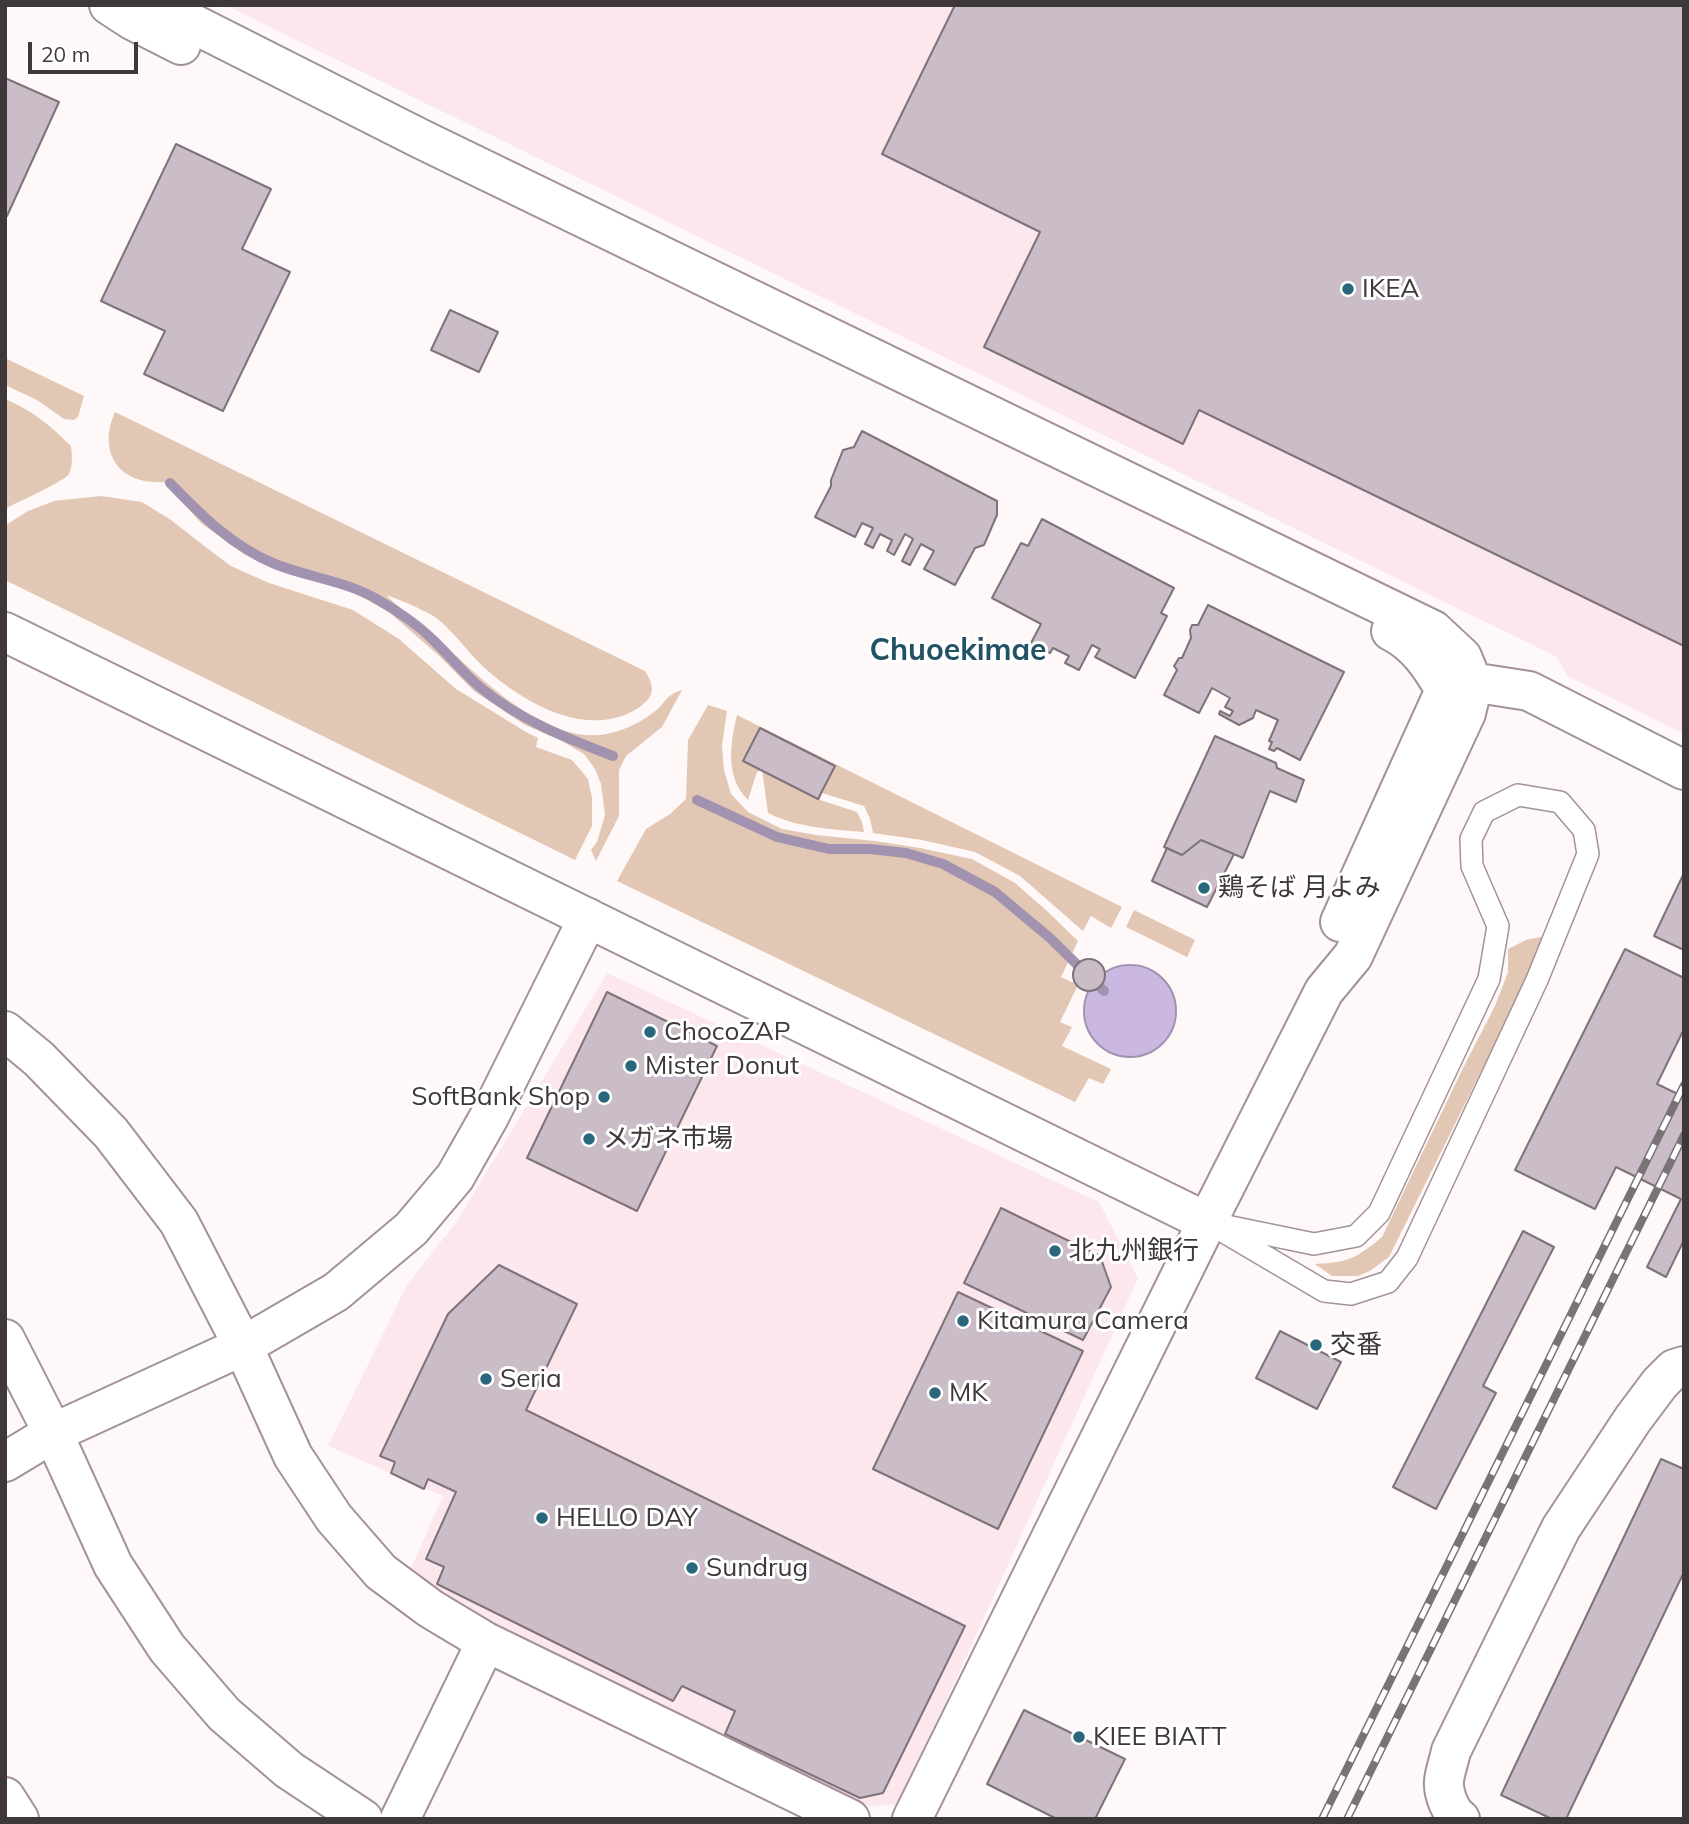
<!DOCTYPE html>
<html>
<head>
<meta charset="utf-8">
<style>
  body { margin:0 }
  #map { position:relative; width:1689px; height:1824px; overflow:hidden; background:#fff8f9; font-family:Mulish,sans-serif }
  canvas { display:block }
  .frame { position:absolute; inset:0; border:7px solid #3f383a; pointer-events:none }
  .scale { position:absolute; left:28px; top:42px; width:110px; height:32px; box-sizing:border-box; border:4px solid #3f383a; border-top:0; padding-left:9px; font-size:21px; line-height:24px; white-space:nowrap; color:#3f383a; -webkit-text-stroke:5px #fff; paint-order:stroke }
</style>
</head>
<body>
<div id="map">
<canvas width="1689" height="1824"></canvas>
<div class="frame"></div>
<div class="scale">20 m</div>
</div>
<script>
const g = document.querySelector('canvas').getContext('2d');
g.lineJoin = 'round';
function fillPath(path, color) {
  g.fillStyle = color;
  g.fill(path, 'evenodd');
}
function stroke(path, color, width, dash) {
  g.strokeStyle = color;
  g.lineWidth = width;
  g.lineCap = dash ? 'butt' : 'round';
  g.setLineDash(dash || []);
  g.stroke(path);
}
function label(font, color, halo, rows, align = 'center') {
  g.font = font + ' Mulish,"Noto Sans JP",sans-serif';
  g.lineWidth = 6;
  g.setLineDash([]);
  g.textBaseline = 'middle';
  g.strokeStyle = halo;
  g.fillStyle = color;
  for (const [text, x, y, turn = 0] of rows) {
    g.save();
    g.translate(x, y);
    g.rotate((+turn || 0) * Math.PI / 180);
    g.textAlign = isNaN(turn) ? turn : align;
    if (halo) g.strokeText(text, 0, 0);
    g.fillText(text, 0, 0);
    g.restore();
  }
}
const built = new Path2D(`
  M225,5H1684V734L1567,676L1557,657Z
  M607,973L1099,1202L1138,1278L899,1805L869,1806L406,1579L443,1496L328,1446L407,1285L457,1221Z`);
const green = new Path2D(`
  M5,358L84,396L78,417L74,420L64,419L37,400L5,385Z
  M5,399C33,411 50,425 71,446C72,456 73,465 69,474C64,482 17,502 5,509Z
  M115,412L645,671C657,689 653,699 635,710C586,738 526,704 488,671C470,656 457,635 439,620C430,612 398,599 386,595C399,608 416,619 431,632C473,671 548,750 611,733C627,729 641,722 654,712C667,702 665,695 682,690L662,727L626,756L619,770V816L596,861L591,850L597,842L605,815L601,784L595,769L584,754L560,740L525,725L474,691L437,654L390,613L354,592L265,564L234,546L202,524L164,482C119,485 97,453 115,412Z
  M101,496L142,502L171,520L203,545L231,566L269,583L353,610L399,639L456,689L526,732L538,738L536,747L572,760L588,779L592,798V826L575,860L5,580L6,525L28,511L54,501Z
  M708,705L727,711L722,745L724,770L731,794L748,812L782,829L816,835L875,841L920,848L972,859L1015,883L1047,911L1078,941L1061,977L1078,985L1060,1022L1072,1027L1062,1046L1111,1069L1103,1084L1089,1078L1075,1102L617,881L646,829L670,814L686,799L688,740Z
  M737,715L1122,907L1111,928L1091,916L1083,931L1020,876L975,852L922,840L873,833L870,819L864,806L822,793L820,800L857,812L862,822L864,832C831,829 798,828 768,813L762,770L757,772L748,800C725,777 730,745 737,715Z
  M1134,910L1195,940L1187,957L1126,927Z
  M1545,936L1519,995L1389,1257L1370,1271L1358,1276H1332L1315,1264C1350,1262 1355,1259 1382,1237L1463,1068L1495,1006L1508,972V949L1526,940Z`);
const water = new Path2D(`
  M1084 1011a46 46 0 1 1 92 0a46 46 0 1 1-92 0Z`);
const stream = new Path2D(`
  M170,483C201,515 233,547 275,564C310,578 348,581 380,601C397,611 417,624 432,639C448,654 463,673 481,688C520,720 566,738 613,756
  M697,800L777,837L829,849H870L906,853L943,864L995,892L1050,938L1104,991`);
const building = new Path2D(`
  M955,5H1684V646L1199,410L1183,444L984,347L1040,232L882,154Z
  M5,78L59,102L7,216L5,215Z
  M176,144L271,189L242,249L290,272L223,411L144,374L165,331L101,301Z
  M450,310L498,332L479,372L431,350Z
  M862,431L997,501V515L984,545L975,548L955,585L924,569L934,551L921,544L910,565L902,561L913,539L905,534L894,555L887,551L892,540L880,534L873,548L865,544L873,528L862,523L855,537L815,517L831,486V480L843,450L854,447Z
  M1042,519L1174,588L1161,613L1167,616L1135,678L1095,657L1100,649L1092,645L1079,670L1065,663L1069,656L1053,648L1050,653L1031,643L1041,624L992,598L1021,543L1028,546Z
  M1208,605L1344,672L1300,760L1277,748L1274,751L1269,749L1272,742L1269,741L1278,720L1256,710L1253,718L1239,725L1219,714L1220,711L1230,716L1233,711L1225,707L1230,698L1212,688L1199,713L1164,695L1177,670L1174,666L1179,658H1182L1191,638L1190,630L1192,625H1198Z
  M760,728L835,766L818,799L743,761Z
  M1215,736L1276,763L1277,768L1304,780L1296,802L1270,791L1243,858L1201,840L1182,855L1164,847Z
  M1201,840L1234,854L1207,907L1152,881L1167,848L1182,855Z
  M1684,873V950L1654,936Z
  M1625,949L1684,978V1029L1657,1084L1684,1097V1240L1666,1277L1647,1267L1681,1199L1616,1167L1595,1209L1515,1170Z
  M1073 975a16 16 0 1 1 32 0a16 16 0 1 1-32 0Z
  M607,992L717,1046L637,1211L527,1158Z
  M1001,1208L1100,1256L1111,1287L1083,1340L964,1283Z
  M1523,1231L1554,1247L1483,1386L1496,1393L1436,1509L1393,1487Z
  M499,1265L577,1304L526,1410L965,1626L883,1793L860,1798L725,1734L735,1711L682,1686L673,1701L437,1584L444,1567L426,1559L456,1492L428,1479L424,1489L391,1473L395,1462L380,1456L448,1314Z
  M958,1292L1083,1351L998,1529L873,1469Z
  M1280,1331L1341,1362L1317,1409L1256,1378Z
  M1661,1459L1684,1469V1572L1566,1819H1552L1501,1795Z
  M1024,1710L1125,1759L1095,1819H1057L987,1784Z`);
const lane = new Path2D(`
  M1518,795L1560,802L1584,830L1588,854L1537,980L1407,1258L1388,1282L1351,1294L1324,1291L1207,1222L1314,1244L1356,1236L1379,1213L1489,979L1498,926L1472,866L1471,839L1484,812Z`);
const street = new Path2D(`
  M5,1031L39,1059L111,1133L179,1222L243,1346L293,1456L334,1518L381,1572L431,1609L486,1642L850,1819
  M5,1339L53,1433L113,1565L167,1648L224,1714L289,1770L363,1819
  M5,1462L53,1433L243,1346L336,1292L411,1229L455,1177L489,1117L588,918
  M400,1819L486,1642`);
const secondary = new Path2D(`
  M109,5L132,20L181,45
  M156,5L421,139L1433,630L1462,657L1473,684L1466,713L1353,956L1324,991L1207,1222L912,1819
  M1391,631C1417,644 1431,666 1445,690
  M5,632L1207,1222
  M1450,689L1473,684H1484L1529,691L1684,770
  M1340,922L1445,690
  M5,1797L19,1819
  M1460,1819C1450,1812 1443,1793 1444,1781C1445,1771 1449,1761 1451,1751L1561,1528L1633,1419L1660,1383L1674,1369L1684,1366`);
const rail = new Path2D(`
  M1322,1819L1684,1085
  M1347,1819L1684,1135`);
const markers = [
  [1348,289,7,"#28677c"],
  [1204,888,7,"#28677c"],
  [650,1032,7,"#28677c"],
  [631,1066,7,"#28677c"],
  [604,1097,7,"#28677c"],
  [589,1139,7,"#28677c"],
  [1055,1251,7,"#28677c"],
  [963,1321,7,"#28677c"],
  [1316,1345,7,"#28677c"],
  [486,1379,7,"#28677c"],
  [935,1393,7,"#28677c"],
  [542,1518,7,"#28677c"],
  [692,1568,7,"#28677c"],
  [1079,1737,7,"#28677c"]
];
const poiNames = [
  ["IKEA",1362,289],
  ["鶏そば 月よみ",1218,888],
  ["ChocoZAP",664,1032],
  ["Mister Donut",645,1066],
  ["SoftBank Shop",590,1097,"right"],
  ["メガネ市場",603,1139],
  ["北九州銀行",1069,1251],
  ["Kitamura Camera",977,1321],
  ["交番",1330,1345],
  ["Seria",500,1379],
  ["MK",949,1393],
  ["HELLO DAY",556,1518],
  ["Sundrug",706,1568],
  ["KIEE BIATT",1093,1737]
];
const quarterNames = [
  ["Chuoekimae",958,651]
];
fillPath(built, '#fce7ec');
fillPath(green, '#e2c7b4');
fillPath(water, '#cbb8e1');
stroke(water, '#a192af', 2);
stroke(stream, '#a192af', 10);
fillPath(building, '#cabdc7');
stroke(building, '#7e727b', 2);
stroke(lane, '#a39296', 24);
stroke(street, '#a39296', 42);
stroke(secondary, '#a39296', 42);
stroke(lane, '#fff', 21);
stroke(street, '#fff', 38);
stroke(secondary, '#fff', 38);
stroke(rail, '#7a7375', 8);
stroke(rail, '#fff', 5, [16]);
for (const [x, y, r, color] of markers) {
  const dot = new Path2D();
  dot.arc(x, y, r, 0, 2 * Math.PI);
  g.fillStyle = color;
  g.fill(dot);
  stroke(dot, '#fff', 2.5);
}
label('26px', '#3f383a', '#fff', poiNames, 'left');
label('bold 30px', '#215364', '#fff', quarterNames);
</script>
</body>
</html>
